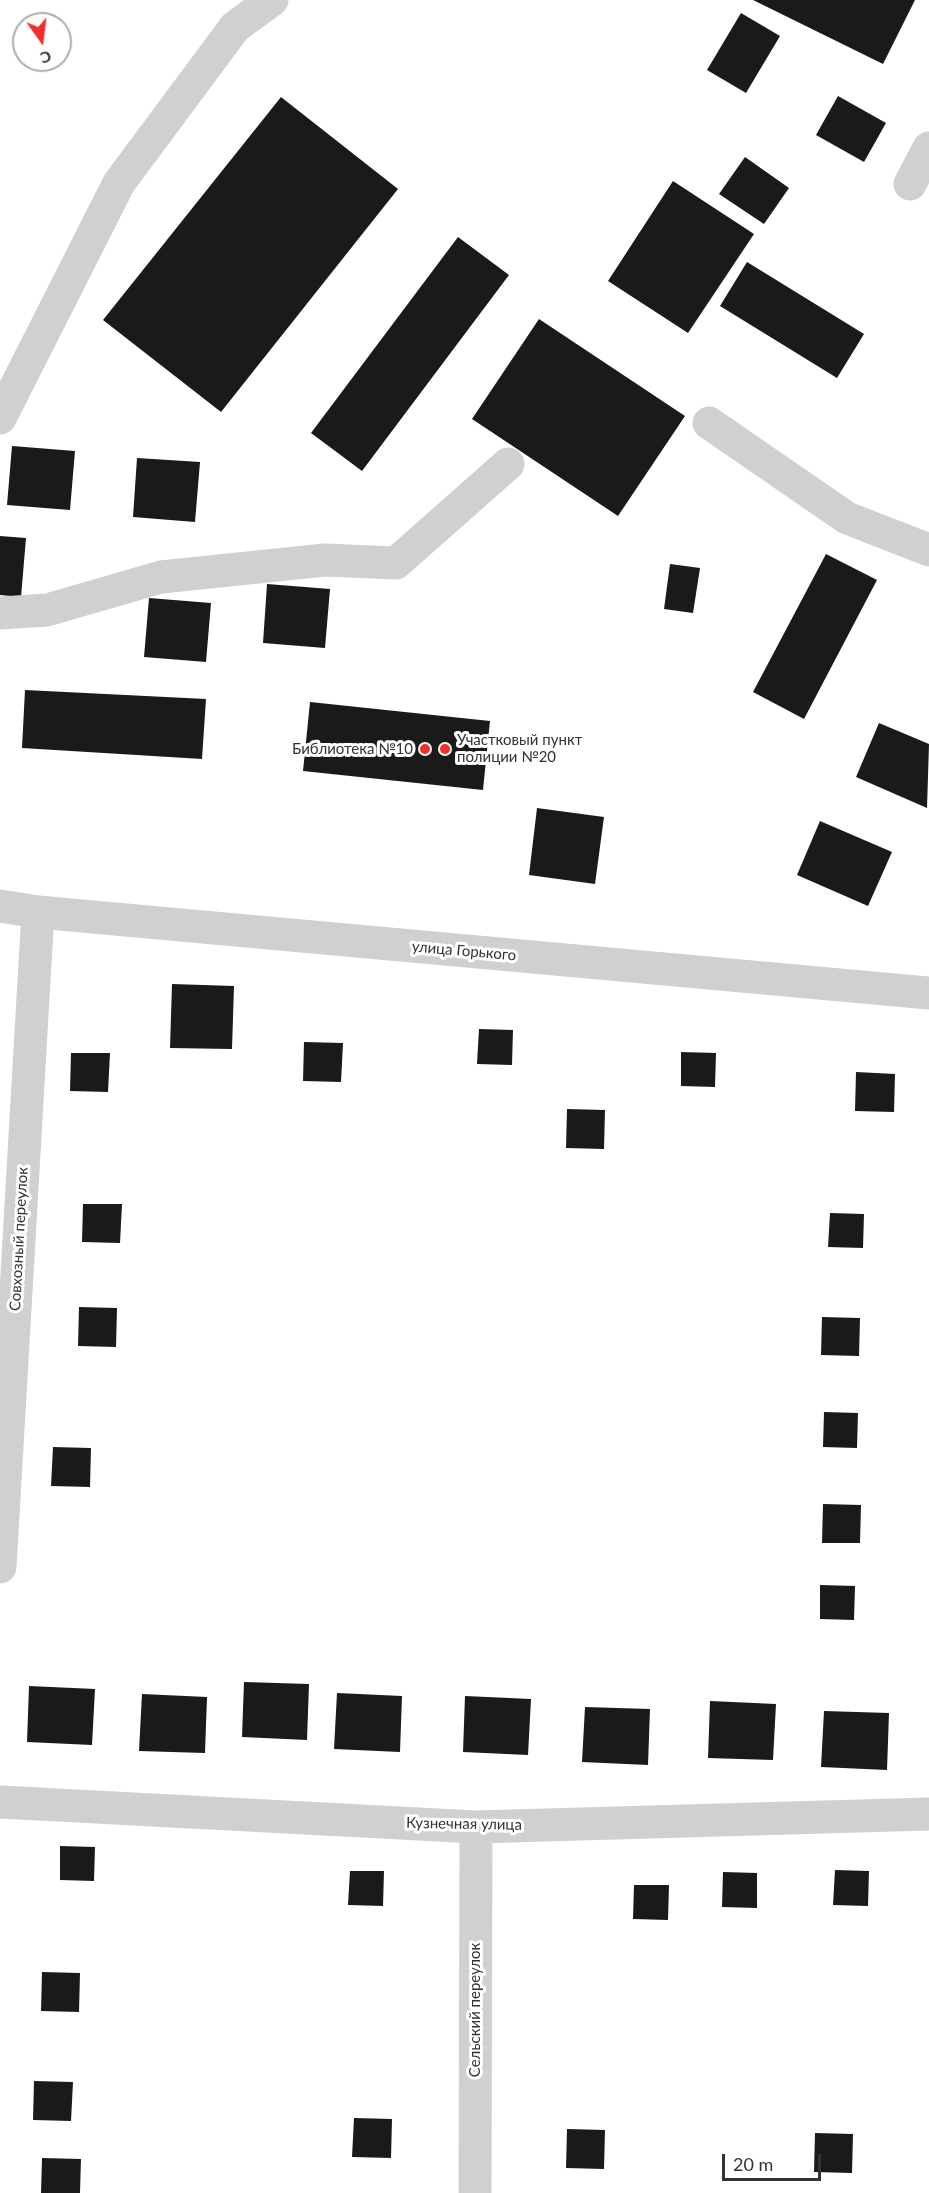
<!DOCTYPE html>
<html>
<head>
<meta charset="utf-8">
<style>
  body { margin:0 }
  #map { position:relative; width:929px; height:2193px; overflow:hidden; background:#fff; font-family:Lato,sans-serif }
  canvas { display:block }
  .north { position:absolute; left:12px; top:12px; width:60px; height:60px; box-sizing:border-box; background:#fff; border:2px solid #adadad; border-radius:50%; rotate:166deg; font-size:16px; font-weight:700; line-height:24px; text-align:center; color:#333 }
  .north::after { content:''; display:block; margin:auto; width:21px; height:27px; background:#f22f2c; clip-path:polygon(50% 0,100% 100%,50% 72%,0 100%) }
  .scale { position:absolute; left:722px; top:2154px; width:99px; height:27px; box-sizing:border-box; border:3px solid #333; border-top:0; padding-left:8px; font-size:18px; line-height:21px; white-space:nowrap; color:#333; -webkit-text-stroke:4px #fff; paint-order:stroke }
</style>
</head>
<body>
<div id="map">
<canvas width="929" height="2193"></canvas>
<div class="north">С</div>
<div class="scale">20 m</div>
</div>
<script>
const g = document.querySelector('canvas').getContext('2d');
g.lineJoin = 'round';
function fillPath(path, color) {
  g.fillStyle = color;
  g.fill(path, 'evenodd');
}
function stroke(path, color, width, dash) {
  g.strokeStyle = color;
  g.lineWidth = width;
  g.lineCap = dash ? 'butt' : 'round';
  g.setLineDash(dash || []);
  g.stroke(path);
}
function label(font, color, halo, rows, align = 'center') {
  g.font = font + ' Lato,sans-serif';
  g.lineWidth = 6;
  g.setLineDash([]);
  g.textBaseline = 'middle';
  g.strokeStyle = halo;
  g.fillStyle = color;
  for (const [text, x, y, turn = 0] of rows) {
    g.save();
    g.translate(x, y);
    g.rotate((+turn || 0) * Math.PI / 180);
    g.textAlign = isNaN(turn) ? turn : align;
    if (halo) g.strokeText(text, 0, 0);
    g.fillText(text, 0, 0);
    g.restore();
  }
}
const building = new Path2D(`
  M753,0H915L883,64Z
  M741,13L780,36L746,93L707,70Z
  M838,96L886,123L864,162L816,135Z
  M281,97L398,189L221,412L103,320Z
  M745,157L789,188L764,224L719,194Z
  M673,181L754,234L688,333L608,281Z
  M458,237L509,275L362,471L311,433Z
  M747,262L864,334L837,378L720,306Z
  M539,319L685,416L618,516L472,419Z
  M12,446L75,451L70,510L7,505Z
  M137,458L200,462L195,522L133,517Z
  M0,536L26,538L21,597L0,595Z
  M826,554L877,580L804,719L753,692Z
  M670,564L700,568L693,613L664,609Z
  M267,584L330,589L325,648L263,643Z
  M149,598L211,603L206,662L144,657Z
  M25,690L206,699L202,759L22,748Z
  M310,702L490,721L483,790L303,771Z
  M879,723L929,744L927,808L856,777Z
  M537,808L604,817L595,884L529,875Z
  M820,821L892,852L868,906L797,875Z
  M172,984L234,986L232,1049L170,1048Z
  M479,1029L513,1030L512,1065L477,1064Z
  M304,1042L343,1043L341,1082L303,1081Z
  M681,1052L716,1053L715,1087L681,1086Z
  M71,1053H110L108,1092L70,1091Z
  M856,1072L895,1074L894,1112L855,1111Z
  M567,1109L605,1110L604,1149L566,1148Z
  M83,1204H122L120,1243L82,1242Z
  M830,1213L864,1214L863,1248L828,1247Z
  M79,1307L117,1308L116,1347L78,1346Z
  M822,1317L860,1318L859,1356L821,1355Z
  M824,1412L858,1413L857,1448L823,1447Z
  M53,1447L91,1448L90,1487L51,1486Z
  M823,1504L861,1505L860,1543H822Z
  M820,1585L855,1586L854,1620L820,1619Z
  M244,1682L309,1684L307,1740L242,1737Z
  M29,1686L95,1689L92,1745L27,1742Z
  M337,1693L402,1696L400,1752L334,1749Z
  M142,1694L207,1697L205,1753L139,1751Z
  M465,1696L531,1699L528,1755L463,1752Z
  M710,1701L776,1704L773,1760L708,1758Z
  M585,1707L650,1709L648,1765L582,1762Z
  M824,1711L889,1713L887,1770L821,1767Z
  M60,1846L95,1847L94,1881L60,1880Z
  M835,1870L869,1871L868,1906L833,1905Z
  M350,1871H384L383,1906L348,1905Z
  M723,1872L757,1873V1908L722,1907Z
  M634,1885H669L668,1920L633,1919Z
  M42,1972L80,1973L79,2012L41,2011Z
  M34,2081L73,2082L71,2121L33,2120Z
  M354,2118L392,2119L391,2158L352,2157Z
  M567,2129L605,2130L604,2169L566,2168Z
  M815,2133L853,2134L852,2173L814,2172Z
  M42,2158L81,2159L80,2193H41Z`);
const minor = new Path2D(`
  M910,184L929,148
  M0,418L119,183L235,27L272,0
  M709,423L847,518L929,550
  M0,613L47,610L161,577L325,560L396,563L508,464
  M0,906L38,912L929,993
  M0,1567L38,912
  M0,1802L476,1827L929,1814
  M475,2193L476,1827`);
const markers = [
  [425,749,6,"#f22f2c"],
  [445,749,6,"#f22f2c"]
];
const poiNames = [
  ["Участковый пункт",457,740],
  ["полиции №20",457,757],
  ["Библиотека №10",413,749,"right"]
];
const streetNames = [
  ["улица Горького",464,951,5],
  ["Совхозный переулок",19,1239,-87],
  ["Кузнечная улица",464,1824,1],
  ["Сельский переулок",475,2010,-90]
];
fillPath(building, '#1a1a1a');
stroke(minor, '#d0d0d0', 33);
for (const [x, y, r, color] of markers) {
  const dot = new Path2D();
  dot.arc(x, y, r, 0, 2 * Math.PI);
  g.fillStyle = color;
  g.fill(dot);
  stroke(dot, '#fff', 2);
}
label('15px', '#333', '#fff', poiNames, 'left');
label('15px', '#333', '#fff', streetNames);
</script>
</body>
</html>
